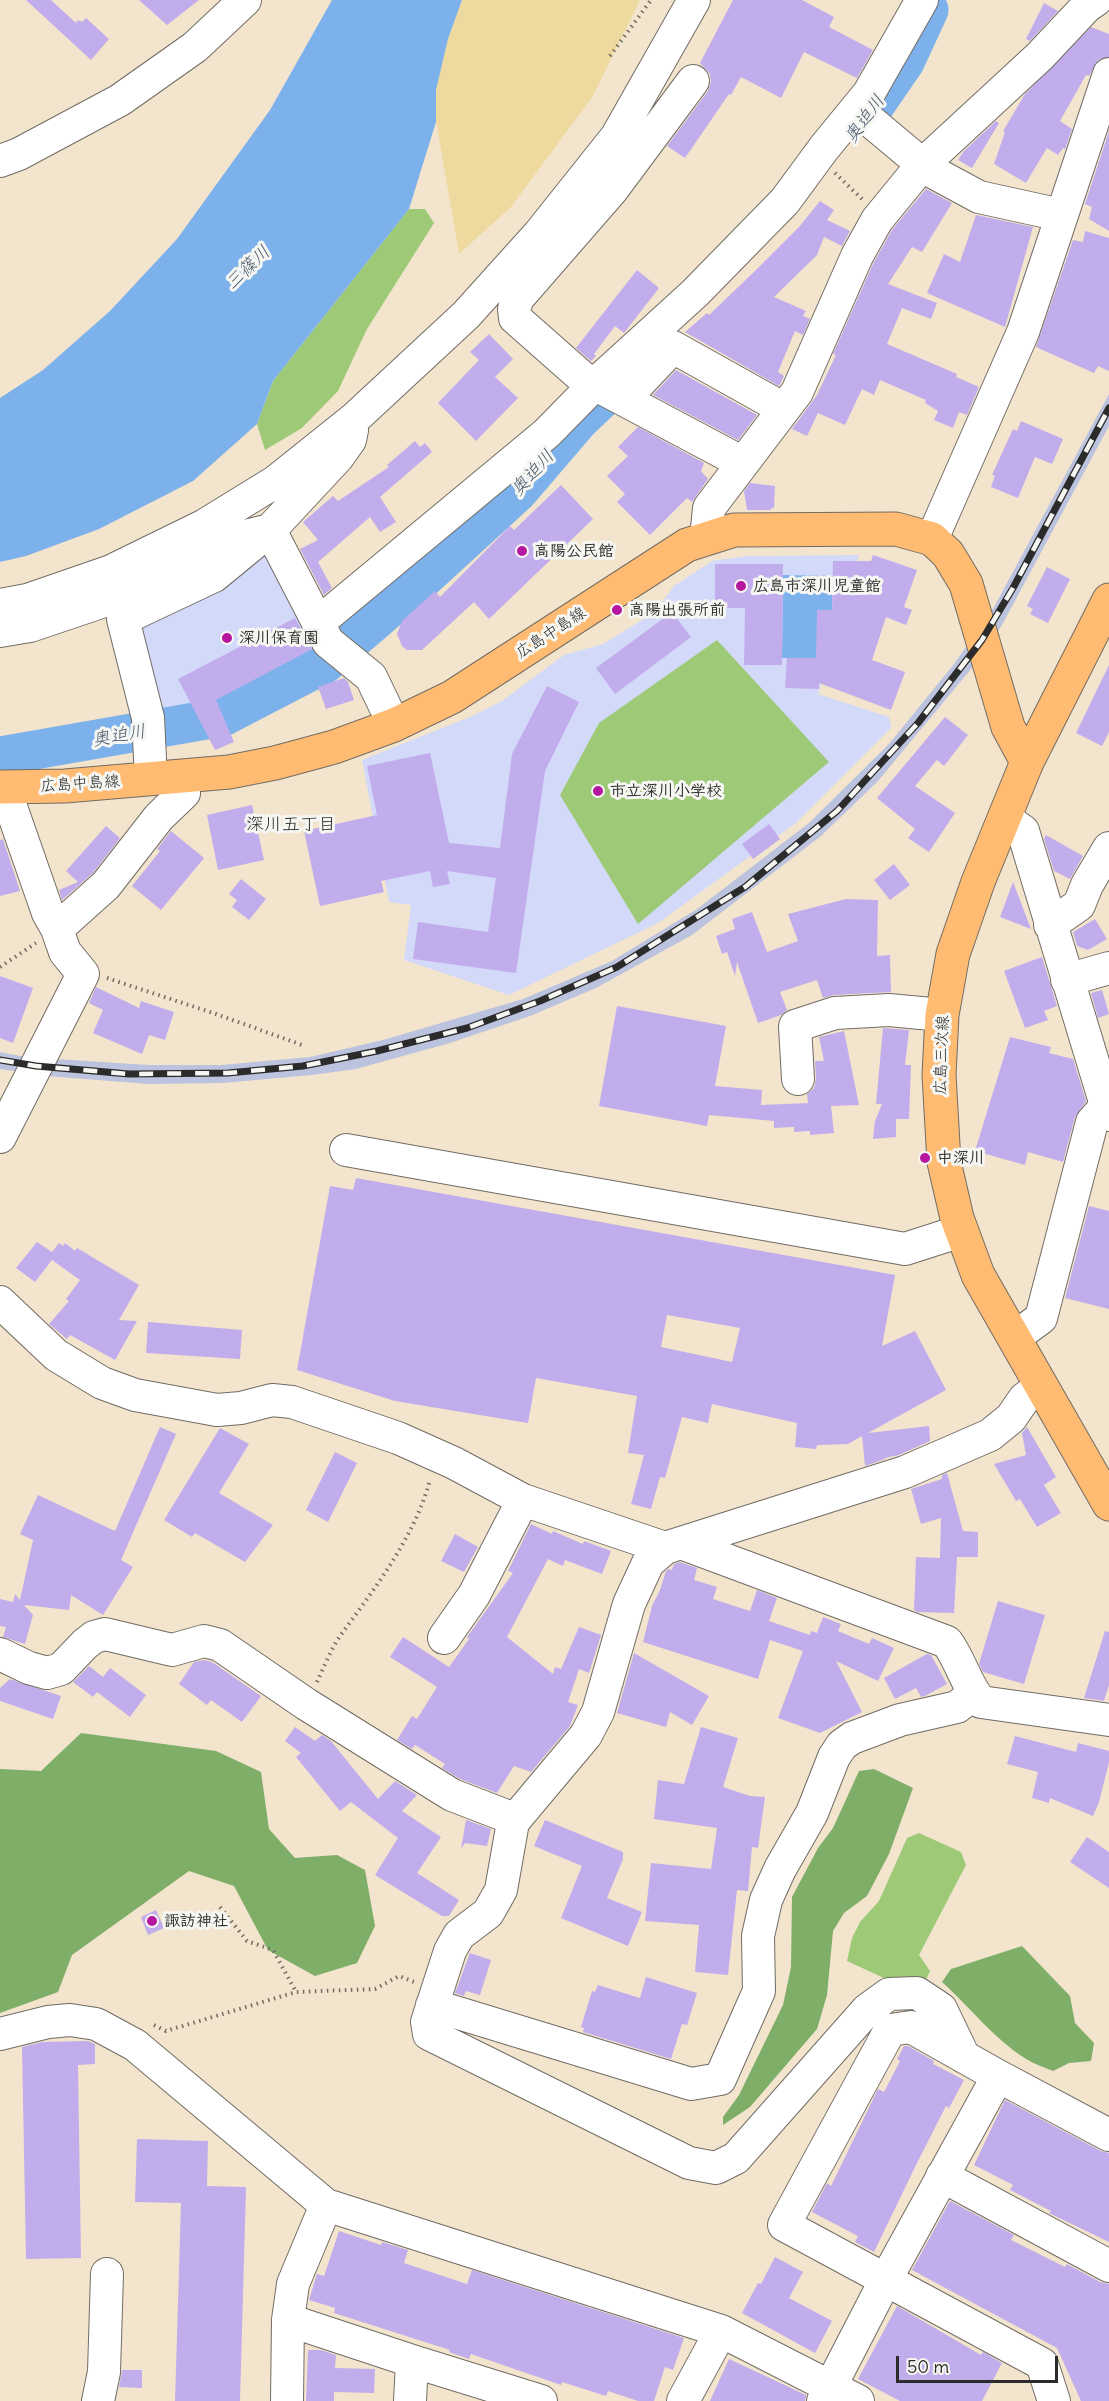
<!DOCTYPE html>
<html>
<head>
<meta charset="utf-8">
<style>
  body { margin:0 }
  #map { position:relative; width:1109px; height:2401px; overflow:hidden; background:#f3e4cd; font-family:Delius,sans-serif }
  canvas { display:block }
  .scale { position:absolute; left:896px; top:2356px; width:162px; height:27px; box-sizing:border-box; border:3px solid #2b2b2b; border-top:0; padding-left:8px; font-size:18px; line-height:21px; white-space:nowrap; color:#2b2b2b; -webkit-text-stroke:4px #f6f6f2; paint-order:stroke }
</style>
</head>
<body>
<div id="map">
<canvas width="1109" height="2401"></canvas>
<div class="scale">50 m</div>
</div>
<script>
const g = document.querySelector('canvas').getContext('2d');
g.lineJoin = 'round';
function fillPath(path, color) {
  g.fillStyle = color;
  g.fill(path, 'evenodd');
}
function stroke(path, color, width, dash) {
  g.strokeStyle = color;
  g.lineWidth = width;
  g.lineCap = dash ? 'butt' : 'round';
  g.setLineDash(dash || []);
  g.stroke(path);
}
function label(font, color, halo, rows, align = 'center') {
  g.font = font + ' Delius,"Klee One",sans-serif';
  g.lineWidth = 6;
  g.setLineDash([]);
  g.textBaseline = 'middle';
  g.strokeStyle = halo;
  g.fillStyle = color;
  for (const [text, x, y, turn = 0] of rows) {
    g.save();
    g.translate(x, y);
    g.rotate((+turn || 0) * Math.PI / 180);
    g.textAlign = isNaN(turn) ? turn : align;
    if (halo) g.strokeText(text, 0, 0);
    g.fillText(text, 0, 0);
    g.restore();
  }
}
const built = new Path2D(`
  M269,548L324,650L224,704L192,713L161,716L132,625Z
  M859,555L818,694L889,717L891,728L796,823L658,923L509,995L404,960L411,905L389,902L362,760L470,717L502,701L564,655L603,644L655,612L674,586L712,561L747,556Z`);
const industrial = new Path2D(`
  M1109,394V426L1002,625L976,663L878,781L821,836L692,935L596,988L530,1016L450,1043L356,1069L312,1075L223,1083L148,1084L47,1076L0,1069V1052L25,1057L149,1065H221L310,1057L383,1040L523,999L612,961L697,909L809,823L889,744L954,664L994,607Z`);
const green = new Path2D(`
  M409,209H425L434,223L367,329L338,391L302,428L265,450L257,424L273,381Z
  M717,640L829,762L638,924L560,795L599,723Z
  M919,1833L961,1852L966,1865L919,1955L930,1971L925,1982L913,1978L886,1979L847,1961L852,1938L860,1922L879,1901L907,1838Z`);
const forest = new Path2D(`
  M81,1733L216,1751L261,1772L269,1829L295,1858L337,1855L365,1870L375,1926L357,1963L315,1976L268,1950L234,1886L189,1871L72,1955L58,1992L0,2013V1769L41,1771Z
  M874,1769L913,1788L889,1854L867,1896L844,1913L833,1931L827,1995L817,2029L750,2107L723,2125V2117L739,2095L783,2005L791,1967L792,1897L818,1848L833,1828L859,1771Z
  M1022,1946L1070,1996L1075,2023L1094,2043L1091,2061L1069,2063L1053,2071C1044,2067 1034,2064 1026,2059C994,2039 970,2007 942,1982L951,1969Z`);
const sand = new Path2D(`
  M462,0H640L593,96L511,207L459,254L436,121V91L448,39Z`);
const water = new Path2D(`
  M332,0H462L448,39L436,90V122L409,209L273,381L257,424L193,481L99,529L26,556L0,562V398L43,370L110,311L177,239L270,110Z
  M783,575L832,576V610L816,658H782Z`);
const river = new Path2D(`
  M872,110L905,62L929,10
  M0,756L223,717L325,664L411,590L518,492L578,422L601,400`);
const building = new Path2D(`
  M26,0H51L76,23L78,20L82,22L86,18L109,39L91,60Z
  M139,0H199L167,25Z
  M733,0H802L834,17L829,27L873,50L857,78L804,52L781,98L741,77L731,95L729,94L685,158L667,146L708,91L711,82L710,74L700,63Z
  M1044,3L1058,11L1030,41L1026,39Z
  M1091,27L1109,34V57L1098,60L1089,76L1086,75L1060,121L1072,129L1065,149L1063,148L1058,155L1047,148L1026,183L994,164L1005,132L1003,131L1025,94Z
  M996,121L999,123L972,168L958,160L964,151Z
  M1109,131V231L1089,219L1092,207L1085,204Z
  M926,189L952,203L922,252L912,247L888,284L937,303L931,319L902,308L887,344L957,374L956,377L979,387L967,415L959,412L953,428L934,420L938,411L925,403L926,400L880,380L874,395L862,389L845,425L818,413L807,436L792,429L817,395L836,355L833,354L873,264L892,230Z
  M820,201L834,210L827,220L850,231L842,246L824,237L817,255L774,297L806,311L803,316L810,319L803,335L795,331L778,372L784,376L779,386L685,332L707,313L709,315L756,270L799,227Z
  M976,215L1033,227L1005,327L927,293L944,254L960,262Z
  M1085,231L1109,238V371L1098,366L1094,373L1036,347L1073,240L1083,242Z
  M637,270L659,288L624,333L615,326L594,354L596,356L591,361L576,348Z
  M489,334L513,359L495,377L518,398L476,441L438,403L479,360L470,352Z
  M676,370L757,415L738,440L653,395Z
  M1021,421L1063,439L1052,464L1035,457L1018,498L991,487L995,476L992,475L1013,429L1017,431Z
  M638,427L704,463L701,471L708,479L692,502L687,498L650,535L617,502L625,494L607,476L628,456L618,447Z
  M415,441L420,447L425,443L432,452L380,497L396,522L380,532L370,517L318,562L332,588L324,595L300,549L318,540L303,522L333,496L338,501L389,467L387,465Z
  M750,483L775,486L774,508H771V510H747L744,491Z
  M561,485L593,519L489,619L474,602L422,650H407L402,646L397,634L402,621L435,591L440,597L510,526L514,530Z
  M873,555L917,570L904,607L912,610L906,625L886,617L872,660L905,672L891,710L819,683V689L785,688L787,658H816L817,610H832L833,561H871Z
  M715,564H783L782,665H744L745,608H715Z
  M1047,567L1070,579L1048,623L1030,614L1033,609L1027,606Z
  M672,612L691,637L615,694L596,668Z
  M295,618L312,649L216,700L234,742L215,750L178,679Z
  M1109,665V732L1102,746L1076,733Z
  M344,678L348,682L354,700L326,709L318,687Z
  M547,686L579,702L545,771L516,973L413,959L418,922L488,932L496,878L447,871L450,884L433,887L430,871L381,881L384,892L320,906L304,831L377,815L367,766L430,753L449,843L500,848L512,754Z
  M945,717L968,735L944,766L937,760L915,786L955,813L929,852L908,838L915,829L877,798Z
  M252,805L264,860L218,870L207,815Z
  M769,824L780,839L753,859L742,844Z
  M106,826L120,838L93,873L62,900L59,890L78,882L66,871Z
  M171,831L204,858L161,910L132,886L160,851L157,849Z
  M1046,835L1083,856L1070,879L1054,871L1044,839Z
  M3,839L20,891L0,896V840Z
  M894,864L910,885L890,900L874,880Z
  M241,879L266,899L249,920L232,907L237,900L229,894Z
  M1013,882L1031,929L1000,917Z
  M846,899L878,900L877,956L890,955L891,992L834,995L823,998L817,980L780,992L787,1010L781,1015L758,1023L737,962L735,976L727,952L722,954L716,936L735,929L732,919L752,912L767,952L798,941L788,914Z
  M1095,919L1107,939L1088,950L1077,946L1073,932Z
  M1042,957L1057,1006L1044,1011L1048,1020L1025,1028L1004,971Z
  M0,976L33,988L13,1043L0,1038Z
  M96,987L139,1008L141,1001L174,1012L165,1040L149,1035L142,1054L93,1033L103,1010L89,1003Z
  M1102,990L1109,1014L1098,1018L1091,993Z
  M617,1006L726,1026L715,1086L762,1090L761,1105L808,1103L807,1094L814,1088L816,1079L815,1061H824L819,1037L844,1031L859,1105L831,1106L834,1133L810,1135V1131L794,1132V1127L774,1128V1121L709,1115L707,1126L599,1106Z
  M883,1028L909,1030L905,1065H911L909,1119H896V1137L873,1139L875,1121L882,1104H876Z
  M1010,1037L1051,1047L1049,1053L1073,1059L1086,1101L1075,1117L1063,1162L1028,1152L1025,1165L975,1151Z
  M356,1178L895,1275L882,1346L915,1331L946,1390L868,1433L929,1426L930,1441L899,1455L885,1458V1459L865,1466L862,1436L848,1444L817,1445L816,1449L795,1447L797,1423L712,1404L708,1423L682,1417L665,1478L660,1477L651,1509L631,1504L644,1455L628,1453L637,1396L536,1378L528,1423L395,1401L297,1370L330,1186L353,1190ZM667,1315L740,1328L732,1362L661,1347Z
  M1089,1206L1109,1211V1309L1065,1298Z
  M37,1242L52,1252L59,1243L63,1246L65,1243L75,1251L77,1248L139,1285L119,1320L137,1321L115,1360L70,1335L67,1339L49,1324L69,1301L66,1299L80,1280L52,1260L35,1282L16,1268Z
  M148,1322L242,1330L240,1359L146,1353Z
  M160,1427L176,1434L121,1560L133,1567L103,1615L71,1595L69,1610L24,1605L33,1615L25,1644L3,1637L6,1627L0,1626V1599L13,1602L15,1594L20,1600L33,1540L20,1534L38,1495L115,1531Z
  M1027,1427L1056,1477L1044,1485L1061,1513L1037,1527L1020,1499L1016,1501L994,1464L1026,1455L1022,1433Z
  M220,1428L249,1444L219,1493L273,1525L245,1562L195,1533L192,1537L164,1520Z
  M335,1452L357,1463L328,1522L306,1510Z
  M947,1473L963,1531L978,1532V1557H957L954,1613L917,1612L914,1610L916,1557L940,1558L941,1518L921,1524L911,1489L942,1479V1475Z
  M531,1524L552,1534L553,1531L583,1544L584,1541L611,1551L602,1574L565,1560L563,1566L548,1559L507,1637L553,1674L555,1667L561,1669L579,1627L601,1635L589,1673L579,1669L568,1702L578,1705L570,1726L531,1772L514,1766L497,1793L460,1779L442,1768L445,1764L415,1745L412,1749L397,1740L412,1716L417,1719L437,1687L390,1657L403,1637L449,1667L469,1639L467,1637L513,1573L508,1571Z
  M455,1534L478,1547L464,1572L441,1561Z
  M680,1562L697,1568L694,1580L717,1587L713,1599L750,1611L757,1590L777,1598L769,1621L810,1635L811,1631L817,1633L823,1617L841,1624L838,1631L869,1644L872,1638L894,1648L878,1681L836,1661L862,1712L820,1733L778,1718L803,1651L770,1640L758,1679L643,1642L652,1606L660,1590L666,1571L669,1569L672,1570L674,1564Z
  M998,1601L1045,1615L1024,1684L983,1672L979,1664Z
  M1105,1631L1109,1632V1685L1104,1701L1084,1698Z
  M634,1653L709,1696L692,1725L670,1712L666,1727L617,1713Z
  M927,1654L931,1655L947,1684L925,1696L921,1697L916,1688L895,1699L884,1678Z
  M204,1660L212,1662L261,1696L242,1722L211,1700L207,1705L179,1684L194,1662Z
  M89,1666L103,1677L110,1668L146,1695L130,1717L97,1692L93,1697L73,1682Z
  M10,1679L61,1696L53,1719L0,1701V1688Z
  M295,1727L315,1741L322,1735L331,1741L378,1799L395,1781L417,1795L402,1811L441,1837L417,1873L459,1900L449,1916H442L375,1875L398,1838L351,1802L340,1811L296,1757L301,1753L285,1741Z
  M701,1727L738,1738L723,1787L750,1796L765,1797L758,1848L752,1847L748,1891L737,1890L728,1975L695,1972L699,1925L645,1921L651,1863L711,1869L717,1828L654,1819L658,1780L684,1784Z
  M1015,1736L1076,1752L1078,1743L1109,1751V1762L1099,1802L1093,1816L1050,1798L1049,1803L1032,1798L1038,1772L1007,1764Z
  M466,1820L491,1829L487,1846L465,1843L461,1849Z
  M545,1820L623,1852V1859L607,1898L642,1912L628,1946L561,1918L582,1866L534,1846Z
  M1087,1837L1109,1852V1888L1070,1862Z
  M156,1910L164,1928L148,1935L141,1917Z
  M470,1953L491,1960L480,1995L466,1991L464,1996L455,1993Z
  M646,1977L697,1993L687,2025L682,2024L671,2059L583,2032L584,2028L581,2027L592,1991L595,1992L598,1985L640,1998Z
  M88,2041L95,2044V2064L78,2065L81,2258L26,2259L22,2047L42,2042Z
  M904,2046H908L934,2061L933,2064L964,2080L949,2108L946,2106L917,2163L874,2252L855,2242L858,2236L812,2212L827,2183L831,2186L878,2089L884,2092L900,2061L897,2059Z
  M1005,2100L1101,2151L1109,2153V2242L1049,2213L1051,2211L1010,2190L1013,2185L974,2165Z
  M137,2139L208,2141L207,2186L246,2187L240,2401H175L181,2203L135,2202Z
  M950,2201L1014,2235L1011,2240L1065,2267L1067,2264L1100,2282L1109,2284V2401H1081L1057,2348L912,2270Z
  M339,2231L381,2245L382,2242L408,2250L404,2263L467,2284L472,2270L684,2338L673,2370L665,2367L654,2401H638L608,2391L606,2396L562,2382L561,2385L471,2354L469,2359L449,2352L450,2350L334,2313L335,2308L309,2300L317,2274L324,2276Z
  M775,2257L803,2272L789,2298L832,2321L815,2353L742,2313L758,2283L761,2284Z
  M897,2306L981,2355L983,2352L1002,2363L982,2401H900L858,2379Z
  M308,2350H321L336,2355L335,2368L375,2369L374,2393L334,2392V2401H306Z
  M729,2359L806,2395L805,2401H710Z
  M122,2370H142V2388L119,2387Z`);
const path = new Path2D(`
  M610,56L651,0
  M835,173L862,199
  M0,967L36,943
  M107,978L216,1014L302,1045
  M317,1682C324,1667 331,1649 340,1636C375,1588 414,1538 430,1480
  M220,1907L247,1941L273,1950L296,1992
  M154,2025L166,2031L296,1992L375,1989L399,1976L414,1982`);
const minor = new Path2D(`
  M693,81L612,190L518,298L514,309L515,318L583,378L743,463
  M856,109L929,170L979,197L1061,215
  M0,161L19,154L120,100L195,47L245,0
  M624,399L673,347L784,409
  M706,538L709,508L797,392L857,256L877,220L922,165L1040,56L1086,7L1096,0
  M932,539L1023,332L1109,74
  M0,605L27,600L111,571L205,525L275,482L355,418L466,315L539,234L617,136L694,0
  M318,623L547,433L595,384L695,293L785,201L824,148L869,93L922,0
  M0,631L30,626L113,598L233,539L270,530L328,642L371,677L394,725
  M151,779L148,718L123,619L214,576L270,530L338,457L350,440L352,430
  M1005,818L1023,831L1109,1115
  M1050,925L1079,905L1087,885L1109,848
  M57,929L106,885L159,817L184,793L183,776
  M1067,980L1109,968
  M798,1079L795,1026L835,1013L889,1010L942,1015
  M0,1137L83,974L65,952L57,929L48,913L11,807L9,787
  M346,1150L905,1249L961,1231
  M0,1302L56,1355L102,1383L135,1395L217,1410L241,1408L272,1400L292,1402L398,1438L454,1463L523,1500L665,1548
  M1014,1338L1041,1318L1092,1122L1106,1106
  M681,1543L947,1642C961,1661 966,1685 981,1702L1109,1720
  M444,1638L474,1595L523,1500
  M0,1654L29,1668L47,1673L61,1669L85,1644L94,1637L105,1634L172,1650L204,1641L220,1645L306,1704L452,1795L504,1815L513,1822L501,1890L488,1913L459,1935L450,1951L427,2022L429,2034L689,2163L716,2168L736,2158L867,2010L889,1994L917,1993L941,2009L964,2057
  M513,1822L586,1735L598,1712L629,1604L648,1563L665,1548L905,1472L990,1435L1011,1418L1024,1399L1041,1386
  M432,2005L691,2084L720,2079L759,1991L758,1936L766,1900L780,1869L812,1813L834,1757L842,1745L852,1738L900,1720L957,1707L974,1694
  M0,2034L48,2022L70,2020L96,2024L135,2045L326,2205L721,2331L858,2401
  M942,2176L1109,2266
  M288,2320L412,2361L541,2401
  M98,2401L104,2372L107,2274
  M287,2401L288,2320L293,2284L326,2205
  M410,2401L412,2361
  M683,2401L721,2331
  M823,2401L885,2281L998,2076
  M1054,2401L1042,2364L784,2225L890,2030L911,2027L998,2076L1109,2135`);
const major = new Path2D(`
  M1109,600L1027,762L978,882L953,954L942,1015L939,1075L944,1162L957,1218L978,1275L1109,1504
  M0,787L65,786L229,772L275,763L334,747L394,725L452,697L687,545L734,530L896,529L932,539L948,554L966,584L1008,727L1027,762`);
const rail = new Path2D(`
  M0,1060L36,1066L129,1074L228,1073L303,1066L377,1051L467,1028L540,1001L617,967L745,887L837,811L918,723L982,640L1013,588L1109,408`);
const markers = [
  [522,551,6,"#b5179e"],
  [741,586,6,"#b5179e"],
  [617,610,6,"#b5179e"],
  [227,638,6,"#b5179e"],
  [598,791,6,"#b5179e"],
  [925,1158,6,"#b5179e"],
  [152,1921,6,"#b5179e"]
];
const poiNames = [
  ["高陽公民館",534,551],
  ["広島市深川児童館",753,586],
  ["高陽出張所前",629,610],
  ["深川保育園",239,638],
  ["市立深川小学校",610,791],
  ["中深川",937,1158],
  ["諏訪神社",164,1921]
];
const streetNames = [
  ["広島中島線",551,633,-33],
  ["広島中島線",80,784,-4],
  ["広島三次線",942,1055,-88]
];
const waterNames = [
  ["奥迫川",865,119,-54],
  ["三篠川",248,268,-44],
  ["奥迫川",533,473,-48],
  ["奥迫川",119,736,-10]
];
const neighbourhoodNames = [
  ["深川五丁目",291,825]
];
fillPath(built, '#d3d9f9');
fillPath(industrial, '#bcc3de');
fillPath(green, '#9eca78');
fillPath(forest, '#7eae68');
fillPath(sand, '#eeda9e');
fillPath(water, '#7db1eb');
stroke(river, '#7db1eb', 39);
fillPath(building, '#c2adec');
stroke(minor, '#716c64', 34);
stroke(major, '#716c64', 35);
stroke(path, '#716c64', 4, [1.5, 4.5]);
stroke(minor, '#fff', 32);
stroke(major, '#ffbb71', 33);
stroke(rail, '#2b2b2b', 7);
stroke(rail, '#f6f6f2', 4.5, [14]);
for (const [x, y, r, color] of markers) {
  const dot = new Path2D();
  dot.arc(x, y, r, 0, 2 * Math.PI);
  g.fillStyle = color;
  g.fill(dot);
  stroke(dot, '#f6f6f2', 2);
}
label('bold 16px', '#2b2b2b', '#f6f6f2', poiNames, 'left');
label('16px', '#2b2b2b', '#f6f6f2', streetNames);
label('italic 18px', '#485a6e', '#f6f6f2', waterNames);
label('18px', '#2b2b2b', '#f6f6f2', neighbourhoodNames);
</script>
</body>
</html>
